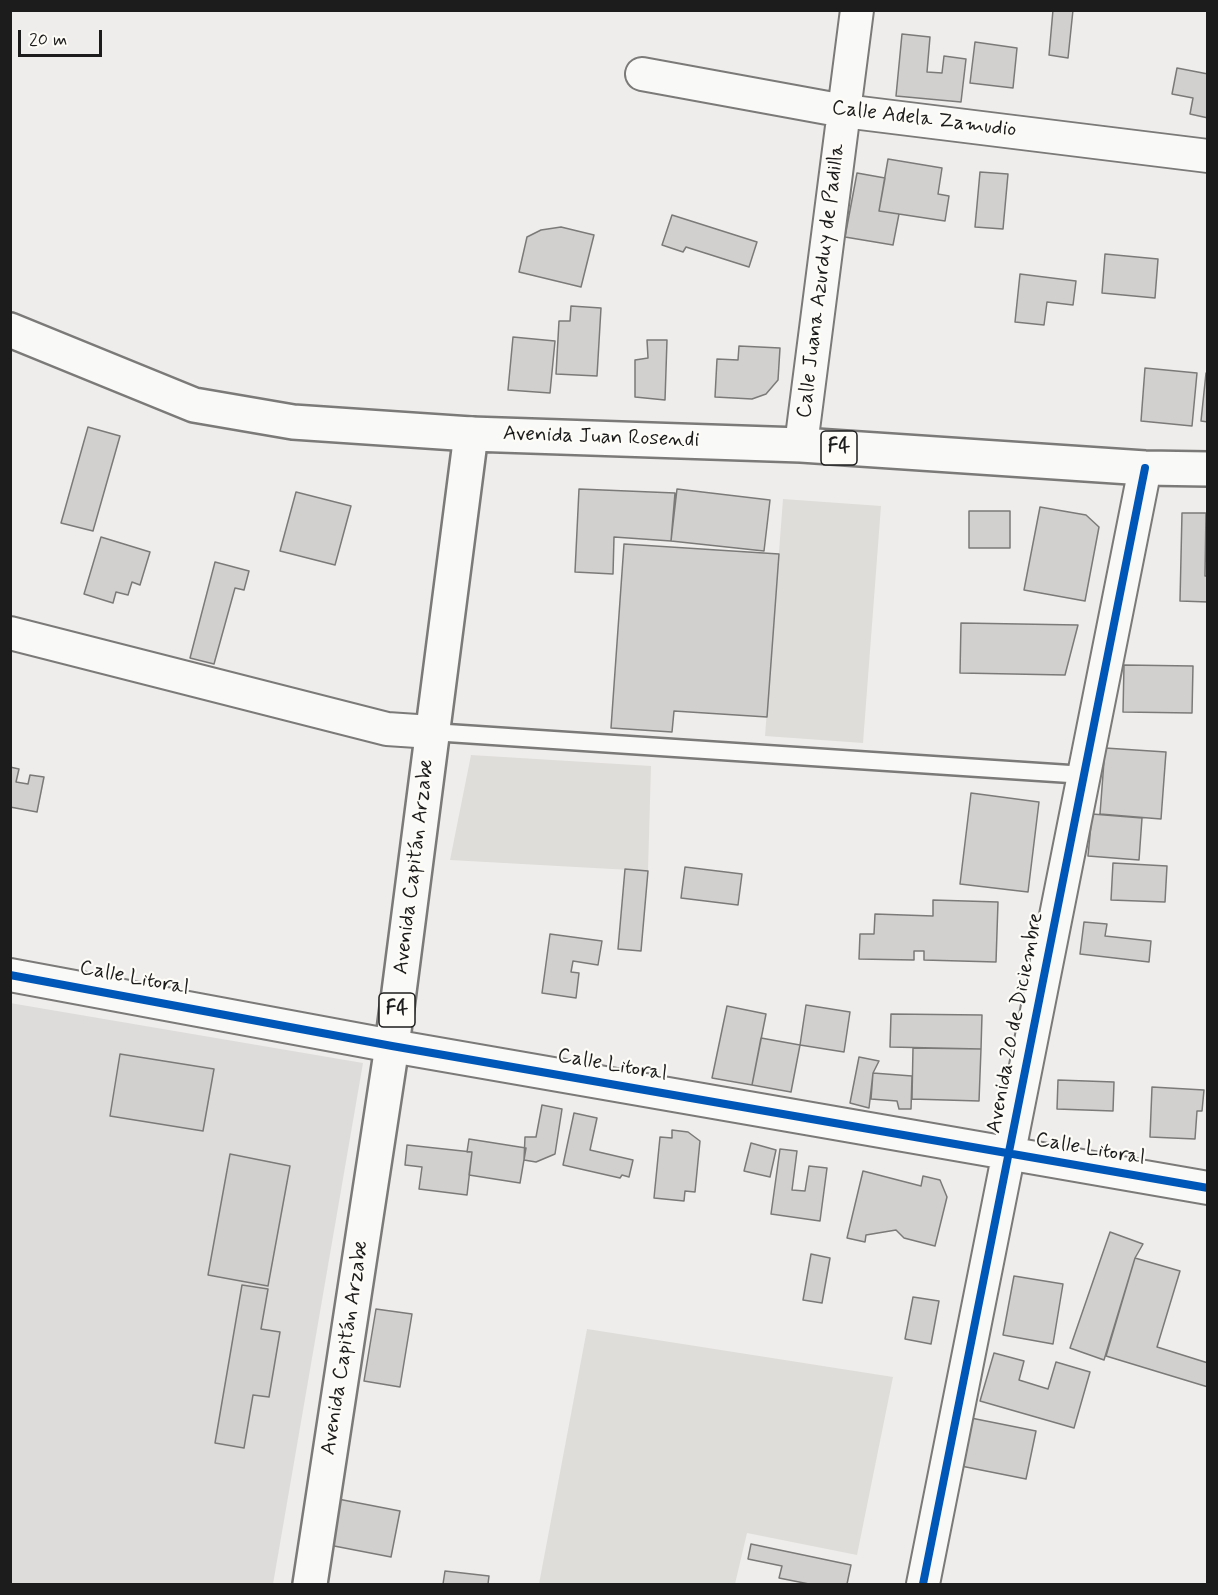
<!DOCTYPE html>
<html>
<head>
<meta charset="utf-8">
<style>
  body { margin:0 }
  #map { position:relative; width:1218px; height:1595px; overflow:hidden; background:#efedeb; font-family:Mynerve,sans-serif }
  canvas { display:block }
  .frame { position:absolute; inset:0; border:12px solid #1c1c1c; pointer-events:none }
  .scale { position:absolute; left:18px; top:30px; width:84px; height:27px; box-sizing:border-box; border:3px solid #1c1c1c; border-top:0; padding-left:8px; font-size:18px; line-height:21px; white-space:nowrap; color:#1c1c1c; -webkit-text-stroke:4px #fdfcf7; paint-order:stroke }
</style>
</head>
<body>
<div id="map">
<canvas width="1218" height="1595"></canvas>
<div class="frame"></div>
<div class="scale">20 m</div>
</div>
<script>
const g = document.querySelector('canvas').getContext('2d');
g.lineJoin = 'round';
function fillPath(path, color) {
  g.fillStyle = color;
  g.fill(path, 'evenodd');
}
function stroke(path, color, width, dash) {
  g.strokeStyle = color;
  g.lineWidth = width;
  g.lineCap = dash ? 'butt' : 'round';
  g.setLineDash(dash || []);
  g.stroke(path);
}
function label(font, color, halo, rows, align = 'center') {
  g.font = font + ' Mynerve,sans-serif';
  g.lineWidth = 4.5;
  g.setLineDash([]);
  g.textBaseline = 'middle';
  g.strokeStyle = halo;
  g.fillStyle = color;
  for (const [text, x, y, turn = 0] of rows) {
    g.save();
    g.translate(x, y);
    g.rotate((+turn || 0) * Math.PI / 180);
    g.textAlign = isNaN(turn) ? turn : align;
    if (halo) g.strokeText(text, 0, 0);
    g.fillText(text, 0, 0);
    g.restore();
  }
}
const built = new Path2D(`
  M783,499L881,506L863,743L765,736Z
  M471,755L651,766L648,871L450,860Z
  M587,1329L893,1377L857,1555L747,1533L735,1584H539Z`);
const green = new Path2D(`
  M10,1003L363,1063L273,1584H11Z`);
const building = new Path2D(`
  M1053,10H1073L1068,58L1049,55Z
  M902,34L930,37L927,72L942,73L944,56L966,59L961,102L896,96Z
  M975,42L1017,48L1013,88L970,83Z
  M1177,68L1208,74V118L1190,114L1193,98L1172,94Z
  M888,159L942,168L938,194L949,196L945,221L879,211Z
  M980,172L1008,174L1003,229L975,227Z
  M857,173L885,178L879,211L899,214L893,245L845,237Z
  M672,215L757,242L749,267L686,247L683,252L662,245Z
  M561,227L594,235L581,287L519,272L527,237L541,230Z
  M1105,254L1158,259L1155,298L1102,293Z
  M1020,274L1076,281L1073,305L1047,302L1044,325L1015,322Z
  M571,306L601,308L597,376L556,374L559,321H570Z
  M513,337L555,341L550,393L508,390Z
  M647,340H667L665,400L635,397V360L648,358Z
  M739,346L780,348L778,380L766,394L752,399L715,397L717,359L738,360Z
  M1145,368L1197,373L1192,426L1141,421Z
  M1206,373H1208V422L1201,421Z
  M88,427L120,436L93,531L61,523Z
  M579,489L675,493L671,541L614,537L613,574L575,572Z
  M677,489L770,500L764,551L671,541Z
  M296,492L351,506L335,565L280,551Z
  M1040,507L1086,515L1099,527L1085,601L1024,590Z
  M969,511H1010V548H969Z
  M1182,513H1206L1205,576H1208V602L1180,601Z
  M101,537L150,552L140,585L132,582L128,595L116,592L113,603L84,594Z
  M624,544L779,554L767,717L674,711L672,732L611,728Z
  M215,562L249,571L244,590L235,588L214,664L190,658Z
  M961,623L1078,625L1065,675L960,673Z
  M1124,665L1193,666L1192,713L1123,712Z
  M1105,748L1166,752L1161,819L1100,814Z
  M10,767L19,769L16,782L28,784L30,775L44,777L37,812L10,807Z
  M971,793L1039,802L1028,892L960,884Z
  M1092,814L1142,818L1139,860L1088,856Z
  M1113,863L1167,866L1165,902L1111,900Z
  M685,867L742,874L738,905L681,898Z
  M625,869L648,871L641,951L618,949Z
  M933,900L998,902L996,962L924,960V951H914V960L859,959L860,934H874L875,914L933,916Z
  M1084,922L1107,924L1105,936L1151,941L1149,962L1080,954Z
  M550,934L602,941L598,965L573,961L571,972L579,973L576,998L542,993Z
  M806,1005L850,1012L844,1052L800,1045Z
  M727,1006L766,1014L752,1085L712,1078Z
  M891,1014L982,1015L981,1049L890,1047Z
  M761,1038L800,1045L791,1092L752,1085Z
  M913,1048L981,1049L979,1101L912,1099Z
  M120,1054L214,1069L203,1131L110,1116Z
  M859,1057L879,1061L873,1073L869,1108L850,1103Z
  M873,1073L912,1076L911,1109H899L897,1101L871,1099Z
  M1058,1080L1114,1082L1113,1111L1057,1109Z
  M1152,1087L1204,1090L1202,1111H1197L1195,1139L1150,1137Z
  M542,1105L562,1109L555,1154L536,1162L524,1160L525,1137H536Z
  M574,1113L597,1118L590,1150L633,1160L629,1177L622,1175L620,1178L563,1165Z
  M672,1130L688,1132L700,1141L695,1192L685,1191L684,1201L654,1198L660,1137L672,1138Z
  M469,1139L526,1148L520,1183L469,1175L472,1152H467Z
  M751,1143L776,1150L770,1177L744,1171Z
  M407,1145L472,1152L467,1195L419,1189L422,1167L405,1165Z
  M780,1149L797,1151L792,1190L805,1191L809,1166L827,1168L820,1221L771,1214Z
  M230,1154L290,1166L268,1286L208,1275Z
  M863,1171L921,1186L923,1176L940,1180L947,1197L935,1246L904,1238L896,1230L866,1235L865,1242L847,1238Z
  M1110,1232L1143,1244L1135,1258L1104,1360L1070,1348Z
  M811,1254L830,1258L822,1303L803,1300Z
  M1135,1258L1180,1271L1157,1347L1208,1363V1387L1106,1356Z
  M1014,1276L1063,1284L1053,1344L1003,1335Z
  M242,1285L268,1289L261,1329L280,1332L269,1397L253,1395L244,1448L215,1443Z
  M913,1297L939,1301L931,1344L905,1339Z
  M376,1309L412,1314L400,1387L364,1381Z
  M994,1353L1024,1361L1019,1380L1048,1389L1056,1362L1090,1372L1074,1428L980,1401Z
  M971,1418L1036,1431L1026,1479L961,1466Z
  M338,1499L400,1511L391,1557L329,1545Z
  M751,1544L851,1565L847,1584H809L779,1578L782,1566L748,1559Z
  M445,1571L489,1576L488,1584H443Z`);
const service = new Path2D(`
  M432,732L1085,775`);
const minor = new Path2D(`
  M642,74L844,111L1208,156
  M801,445L857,10
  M10,633L387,729L432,732
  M10,975L392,1046L1208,1188
  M923,1584L1145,468`);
const secondary = new Path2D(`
  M10,330L194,405L293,422L471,434`);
const trunk = new Path2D(`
  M310,1584L392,1046L471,434L801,445L1145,468L1208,469`);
const cycleway = new Path2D(`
  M10,975L392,1046L1208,1188
  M923,1584L1145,468`);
const shields = [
  [839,448,36],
  [397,1010,36]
];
const shieldNames = [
  ["F4",839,448],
  ["F4",397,1010]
];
const streetNames = [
  ["Calle Adela Zamudio",924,120,7],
  ["Calle Juana Azurduy de Padilla",822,281,-83],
  ["Avenida Juan Rosendi",601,438,2],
  ["Avenida Capitán Arzabe",415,867,-83],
  ["Calle Litoral",134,979,11],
  ["Avenida 20 de Diciembre",1016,1023,-79],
  ["Calle Litoral",612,1066,10],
  ["Calle Litoral",1090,1150,10],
  ["Avenida Capitán Arzabe",346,1348,-81]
];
fillPath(built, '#dfddda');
fillPath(green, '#dedcda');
fillPath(building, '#d1d0cf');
stroke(building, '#7b7a79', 1.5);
stroke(service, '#7b7a79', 21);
stroke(minor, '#7b7a79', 36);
stroke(secondary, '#7b7a79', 38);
stroke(trunk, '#7b7a79', 38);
stroke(service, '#f9f9f7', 16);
stroke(minor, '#f9f9f7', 32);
stroke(secondary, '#f9f9f7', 33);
stroke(trunk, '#f9f9f7', 33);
stroke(cycleway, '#0057b8', 8);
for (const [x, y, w] of shields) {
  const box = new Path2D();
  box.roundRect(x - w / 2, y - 17, w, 34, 4.5);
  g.fillStyle = '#fdfcf7';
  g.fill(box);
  stroke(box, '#1c1c1c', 1.5);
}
label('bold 20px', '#1c1c1c', null, shieldNames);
label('21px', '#1c1c1c', '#fdfcf7', streetNames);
</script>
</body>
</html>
